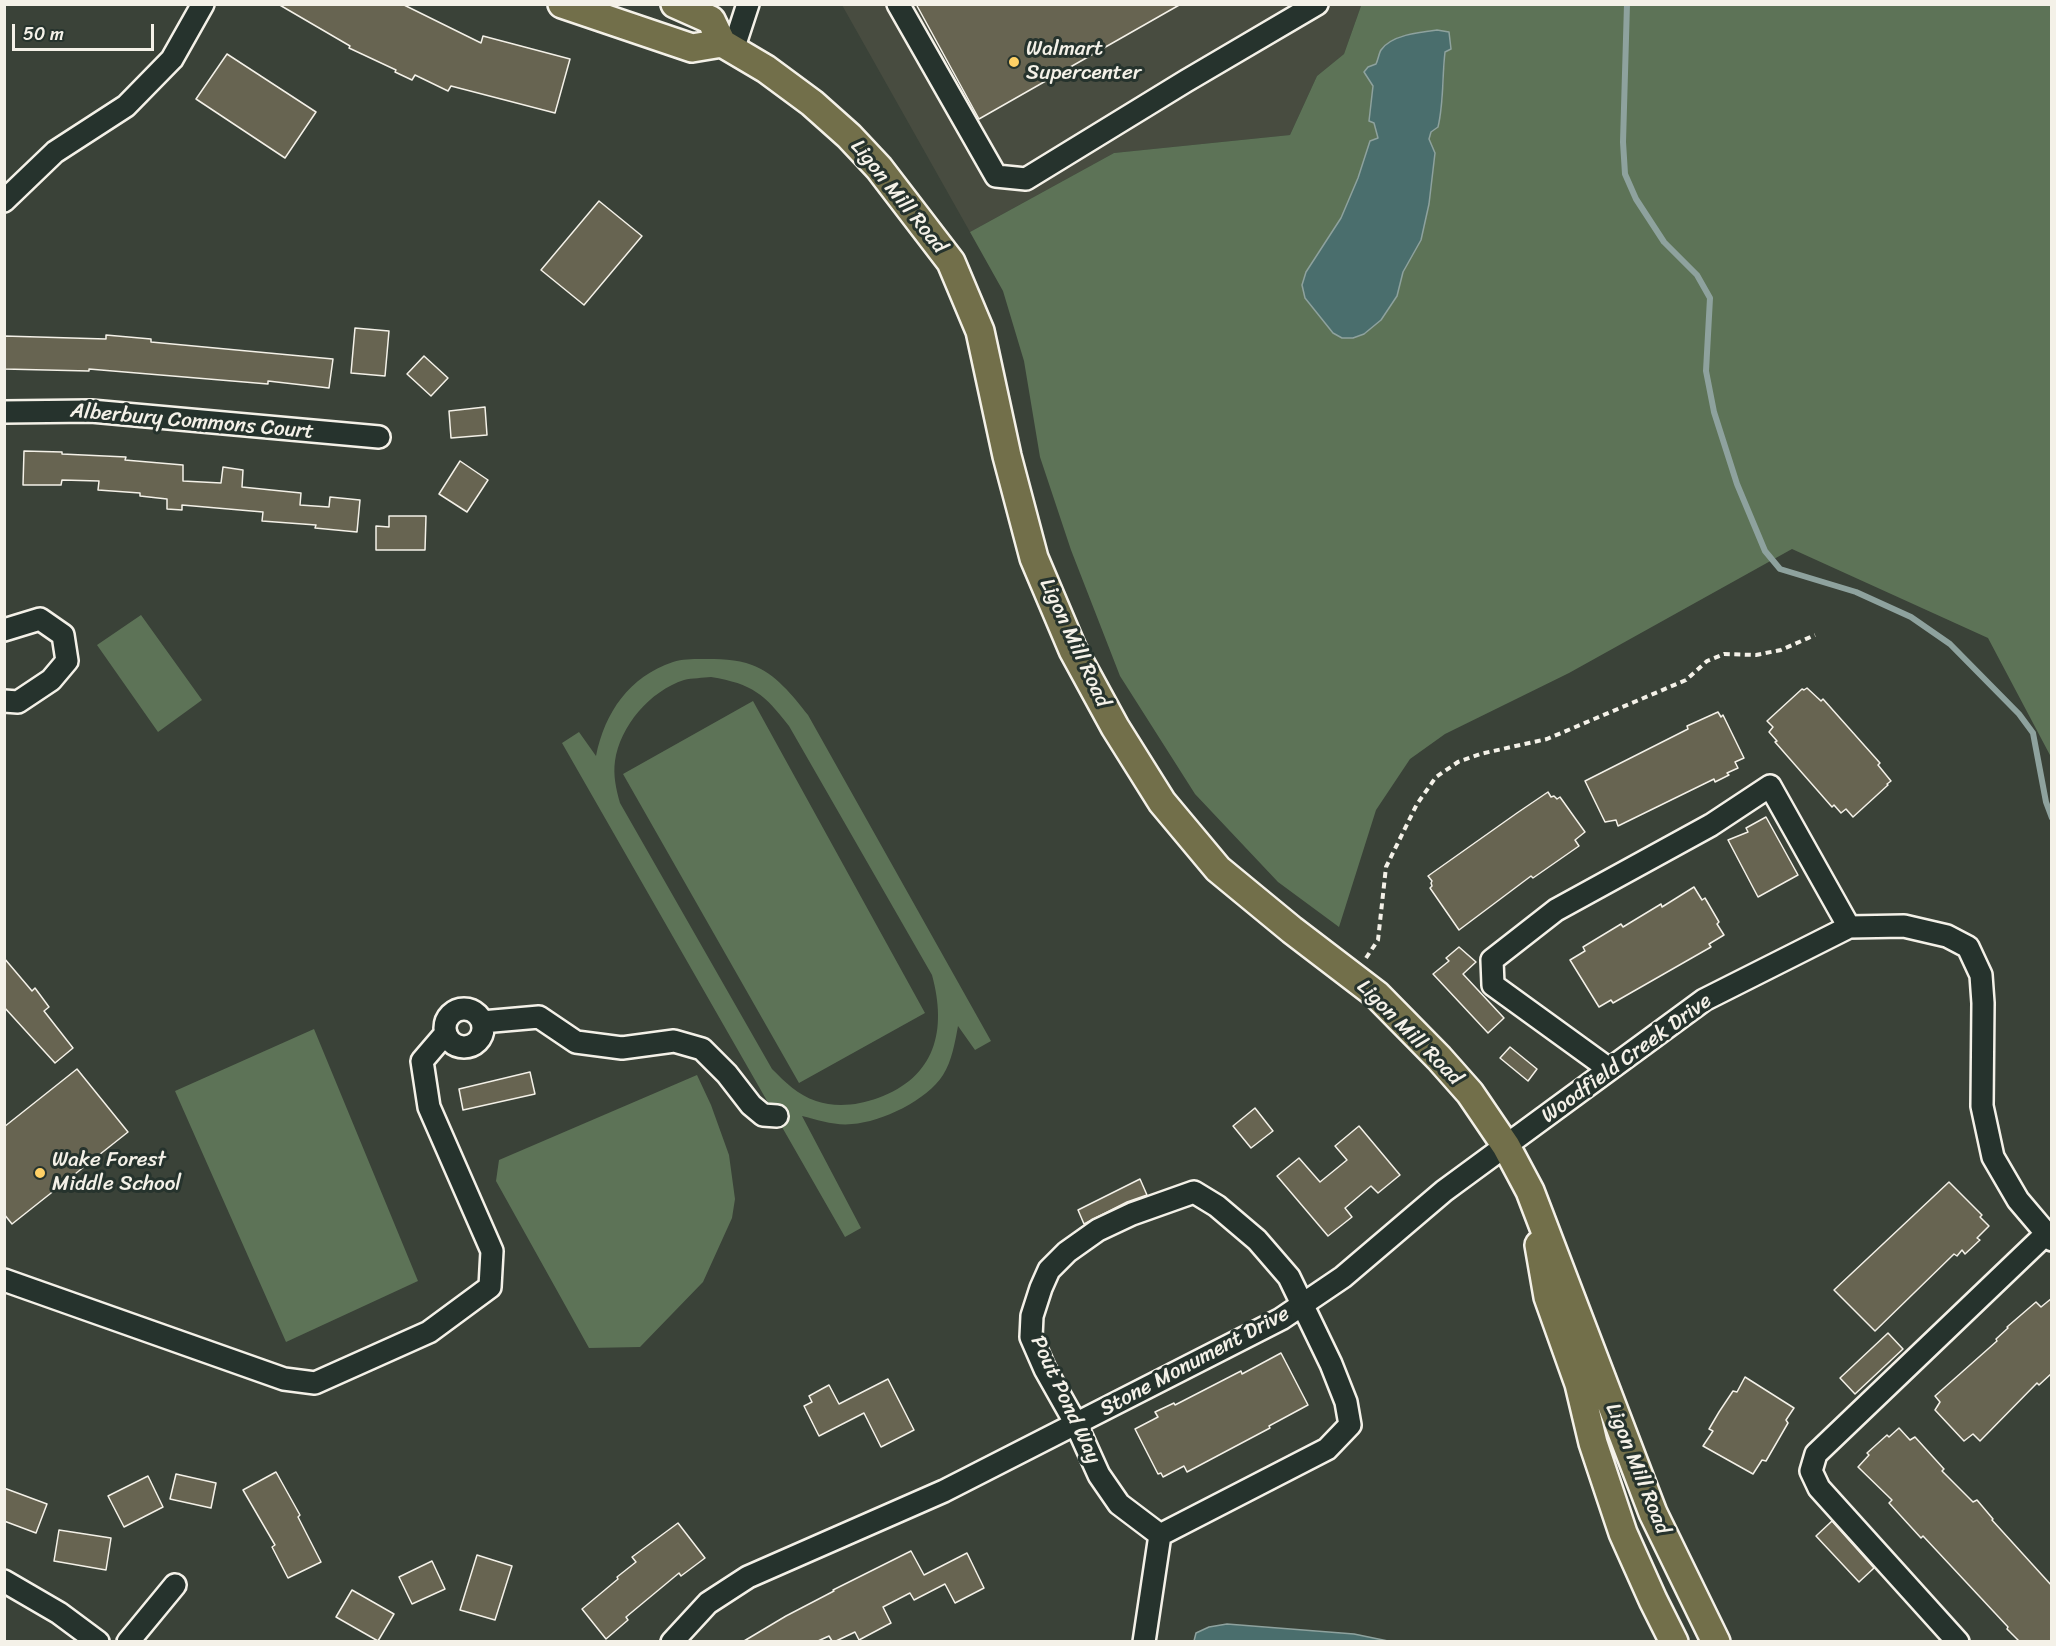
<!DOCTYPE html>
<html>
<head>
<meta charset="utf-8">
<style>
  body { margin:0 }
  #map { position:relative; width:2056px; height:1646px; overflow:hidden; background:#3a4238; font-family:Sriracha,sans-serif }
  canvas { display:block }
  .frame { position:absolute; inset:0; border:6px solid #f4f1e8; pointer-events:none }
  .scale { position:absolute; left:12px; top:24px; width:142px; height:27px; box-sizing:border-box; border:3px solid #f4f1e8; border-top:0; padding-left:8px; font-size:18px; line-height:21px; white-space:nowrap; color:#f4f1e8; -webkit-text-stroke:4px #26332d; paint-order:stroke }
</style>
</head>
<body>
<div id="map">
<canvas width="2056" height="1646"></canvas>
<div class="frame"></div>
<div class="scale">50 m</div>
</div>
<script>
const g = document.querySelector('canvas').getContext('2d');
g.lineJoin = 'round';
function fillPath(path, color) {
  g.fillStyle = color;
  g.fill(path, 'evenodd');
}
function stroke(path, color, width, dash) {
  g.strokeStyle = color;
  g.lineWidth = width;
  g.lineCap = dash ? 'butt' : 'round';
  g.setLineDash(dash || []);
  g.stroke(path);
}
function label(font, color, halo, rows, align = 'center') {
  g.font = font + ' Sriracha,sans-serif';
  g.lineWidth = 6;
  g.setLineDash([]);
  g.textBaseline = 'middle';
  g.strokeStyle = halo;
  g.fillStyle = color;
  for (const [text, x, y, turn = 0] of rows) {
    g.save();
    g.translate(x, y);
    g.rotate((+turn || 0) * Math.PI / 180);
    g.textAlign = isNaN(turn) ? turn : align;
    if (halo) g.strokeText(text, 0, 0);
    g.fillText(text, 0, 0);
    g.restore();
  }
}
const built = new Path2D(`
  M842,5H1364L1361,6L1344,54L1317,76L1290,135L1114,153L970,232Z`);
const green = new Path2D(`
  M1364,5H2051V757L1988,638L1792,549L1569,673L1445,734L1410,759L1376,810L1339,927L1278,882L1195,794L1120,676L1071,550L1040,457L1024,361L1003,291L970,232L1114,153L1290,135L1317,76L1344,54L1361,6ZM1437,30L1451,48L1445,52C1443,77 1444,102 1438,127L1431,132L1429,139L1435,153L1429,204L1421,240L1403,272L1397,296L1381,320L1364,334L1353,338L1333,333L1305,298L1302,285L1306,272L1341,218L1358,178L1370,141L1378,138L1374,123L1369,121L1373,86L1368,67L1376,64C1378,60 1379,54 1381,50C1391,35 1420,32 1437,30Z
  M141,615L202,700L158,732L97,645Z
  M701,659C718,659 737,659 752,665C775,673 793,696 808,715L991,1041L975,1050L958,1026C955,1042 952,1061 943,1075C927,1100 882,1122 852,1124C836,1126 818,1120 802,1116L861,1228L845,1237L562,743L579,732L596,756C605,712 629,677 673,662C682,659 692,659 701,659ZM711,677C753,684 764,694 789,726L932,975C947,1030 936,1077 878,1098C859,1105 836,1108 816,1101C798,1095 785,1082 772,1069L620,803C616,789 613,775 615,761C620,726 650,691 684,680C692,678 703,678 711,677Z
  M753,701L925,1013L799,1083L623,774Z
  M314,1029L418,1281L286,1342L175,1091Z
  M697,1075L711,1105L729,1155L735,1199L732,1218L703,1282L640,1347L589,1348L496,1181L499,1160Z`);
const water = new Path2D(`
  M1437,30L1449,32L1451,49L1445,52C1442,77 1444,102 1438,127L1431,132L1429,139L1435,153L1429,204L1421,240L1403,272L1397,296L1381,320L1364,334L1353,338H1342L1333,333L1305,298L1302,285L1306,272L1341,218L1358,178L1370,141L1378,138L1374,123L1369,121L1373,86L1364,72L1368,67L1376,64C1378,60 1379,53 1381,50C1391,35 1420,32 1437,30Z
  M1227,1624L1354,1634L1388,1641H1194L1196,1633L1209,1627Z`);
const stream = new Path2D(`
  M1627,4L1623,142L1625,174L1636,199L1664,242L1697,275L1710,298L1706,371L1714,412L1737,484L1765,551L1780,569L1856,592L1911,617L1950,644L2019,714L2033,733L2046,802L2052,818`);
const building = new Path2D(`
  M278,4H402L481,43L483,36L570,59L555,113L451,86L448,91L415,75L412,80L395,72L396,70L349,48L350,46Z
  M916,4H1181L979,119Z
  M227,54L316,112L285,158L196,99Z
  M599,201L642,236L584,305L541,270Z
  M355,328L389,331L385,376L351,373Z
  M106,335L151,339V342L333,359L329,388L268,381V384L89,369V371L4,369V336L106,339Z
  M424,356L448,378L431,396L407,374Z
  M485,407L487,435L451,438L449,411Z
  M24,451L62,452V454L126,457L125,460L183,465V481L221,483L223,467L243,470L242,487L301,493L300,505L329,507L330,497L360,500L357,532L315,528L316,525L262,521L263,512L182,505V510L167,509V499L140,496V493L98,490L99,481L62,480L61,485H23Z
  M460,461L488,480L467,512L439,494Z
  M389,516H426L425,550H376V526L389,527Z
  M1807,688L1821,701L1823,699L1880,763L1878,765L1891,781L1887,784L1888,785L1853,817L1846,809L1841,813L1834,805L1832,807L1775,742L1777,741L1769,732L1773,727L1767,721L1802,689L1804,690Z
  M1718,712L1721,717L1723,715L1744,758L1735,762L1738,768L1727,773L1729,775L1715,782L1714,779L1618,826L1616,820L1605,822L1585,781L1688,729L1687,726Z
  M1548,792L1551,797L1554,796L1557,799L1560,797L1585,832L1575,840L1579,846L1533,878L1531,876L1459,930L1430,888L1432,886L1431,883L1432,881L1428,876L1517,813Z
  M1766,817L1798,875L1758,897L1728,840L1748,832L1746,828Z
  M1694,887L1702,900L1705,898L1719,922L1717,924L1724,935L1709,944L1711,947L1613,1003L1611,1000L1599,1007L1570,960L1585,951L1583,947L1621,924L1623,927L1661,904L1662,907Z
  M1459,947L1476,962L1463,974L1504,1018L1488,1033L1433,974L1449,961L1446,958Z
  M4,958L32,991L35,988L49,1007L44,1011L73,1048L55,1063L4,1007Z
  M1510,1047L1537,1069L1528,1081L1500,1058Z
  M77,1069L128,1132L12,1224L4,1214V1127Z
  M530,1072L535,1094L463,1110L459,1089Z
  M1255,1108L1273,1131L1251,1148L1233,1126Z
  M1359,1126L1400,1175L1378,1193L1371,1186L1345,1208L1352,1217L1328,1236L1277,1176L1299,1158L1320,1182L1347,1160L1335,1146Z
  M1140,1179L1147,1195L1127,1202L1084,1224L1078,1210Z
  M1949,1182L1982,1215L1980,1217L1989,1226L1977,1238L1980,1240L1965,1254L1962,1250L1957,1256L1954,1254L1875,1331L1834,1290Z
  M2052,1298V1373L2039,1385L2037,1383L1980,1441L1973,1434L1964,1441L1935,1410L1940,1402L1935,1396L1997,1341L1996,1339L2008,1328L2007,1327L2036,1302L2041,1307Z
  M1888,1333L1903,1349L1855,1394L1840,1378Z
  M1281,1353L1308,1405L1269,1426L1270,1428L1187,1472L1184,1466L1163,1477L1161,1473L1158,1474L1135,1429L1158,1417L1155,1412L1174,1403L1175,1405L1241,1371L1242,1374Z
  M1745,1377L1794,1408L1786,1420L1788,1423L1766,1461L1762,1460L1753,1474L1703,1446L1713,1431L1709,1429L1719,1412L1733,1391L1737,1392Z
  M888,1379L914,1430L881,1447L864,1413L819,1436L804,1406L812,1402L809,1396L829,1385L839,1404Z
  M1899,1428L1910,1440L1915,1437L1944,1469L1942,1471L1973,1502L1977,1500L1993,1519L1992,1520L2052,1586V1641H2019L2007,1629L2008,1627L1923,1536L1921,1538L1889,1503L1892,1500L1858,1467L1869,1455L1867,1453L1887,1435L1889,1437Z
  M276,1472L300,1515L298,1517L321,1562L288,1578L272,1547L275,1545L243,1490Z
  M176,1474L216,1483L211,1508L170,1499Z
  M148,1476L163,1507L124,1527L108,1496Z
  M4,1488L47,1504L36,1533L4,1521Z
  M1832,1521L1874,1568L1859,1582L1816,1536Z
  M678,1523L705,1558L681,1576L679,1573L626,1617L628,1620L606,1639L582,1609L618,1579L617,1577L636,1562L632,1557Z
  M59,1530L111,1538L106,1570L54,1561Z
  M911,1551L924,1575L967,1553L984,1588L955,1603L945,1584L914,1600L910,1593L883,1607L891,1623L859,1640L855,1632L836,1641H832L829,1636L818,1641H744L786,1616L834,1591L833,1590Z
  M477,1555L512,1566L495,1620L460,1610Z
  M432,1561L445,1589L412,1604L399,1577Z
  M352,1590L394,1614L378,1641L336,1617Z`);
const path = new Path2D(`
  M1366,958L1378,940L1386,867L1417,804L1436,777L1458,762L1480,754L1547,739L1686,680L1707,661L1724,654L1756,655L1781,650L1815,635`);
const minor = new Path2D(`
  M898,4L996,176L1026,179L1186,81L1317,4
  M733,50L748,4
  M4,201L55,152L126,106L172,59L203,4
  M4,412L91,411L379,437
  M4,630L40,619L63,635L67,661L51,680L18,702L4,701
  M445 1028a19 19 0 1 1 38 0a19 19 0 1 1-38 0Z
  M482,1022L539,1017L576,1042L622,1048L674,1041L702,1049L727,1074L751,1105L763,1115L777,1116
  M1609,1069L1493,985L1492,960L1556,910L1711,825L1770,786L1849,927
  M1194,1192L1217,1206L1257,1240L1289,1277L1331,1364L1346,1402L1350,1425L1327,1449L1160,1535L1119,1504L1099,1475L1076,1424L1045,1369L1031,1337L1032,1316L1041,1288L1049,1270L1067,1252L1098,1230L1132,1214Z
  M4,1280L284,1379L315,1383L429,1332L490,1287L492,1251L429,1107L422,1061L446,1033
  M4,1581L59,1613L98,1642
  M128,1642L175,1585
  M672,1642L708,1603L748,1577L944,1491L1281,1319L1343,1277L1444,1191L1704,1000L1849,927L1904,926L1947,936L1968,947L1981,975L1983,1003L1982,1106L1993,1157L2018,1200L2052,1240
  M1144,1642L1160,1535
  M1958,1642L1819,1488L1811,1471L1816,1454L2046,1234`);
const major = new Path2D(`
  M562,4L692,48L722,43
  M675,4L711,20L722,43L766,69L812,103L849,136L879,168L951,262L980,331L1007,456L1034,558L1073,650L1115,727L1162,802L1218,869L1292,930L1377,995L1439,1058L1470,1093L1506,1146L1530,1191L1653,1513L1716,1642
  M1539,1245L1548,1297L1579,1384L1593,1443L1623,1533L1653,1600L1674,1642`);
const markers = [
  [1014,62,6,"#ffd166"],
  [40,1173,6,"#ffd166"]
];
const poiNames = [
  ["Walmart",1026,50],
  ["Supercenter",1026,74],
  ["Wake Forest",52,1161],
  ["Middle School",52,1185]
];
const streetNames = [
  ["Ligon Mill Road",898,197,51],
  ["Alberbury Commons Court",192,422,5],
  ["Ligon Mill Road",1074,643,65],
  ["Ligon Mill Road",1409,1033,45],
  ["Woodfield Creek Drive",1627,1059,-36],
  ["Stone Monument Drive",1195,1362,-28],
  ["Pout Pond Way",1065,1400,65],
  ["Ligon Mill Road",1637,1469,68]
];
fillPath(built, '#484c40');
fillPath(green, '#5d7357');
fillPath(water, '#4a6e6d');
stroke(water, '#8ea29e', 1.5);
stroke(stream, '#8ea29e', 6);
fillPath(building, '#676451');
stroke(building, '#f4f1e8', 1.5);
stroke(minor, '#f4f1e8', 26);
stroke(major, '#f4f1e8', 32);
stroke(path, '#f4f1e8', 4, [6, 4.5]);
stroke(minor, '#26332d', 21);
stroke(major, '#726f4a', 27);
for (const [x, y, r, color] of markers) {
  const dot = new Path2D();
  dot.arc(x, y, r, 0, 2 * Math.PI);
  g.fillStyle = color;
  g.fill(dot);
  stroke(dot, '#26332d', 2);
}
label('21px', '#f4f1e8', '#26332d', poiNames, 'left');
label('21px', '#f4f1e8', '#26332d', streetNames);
</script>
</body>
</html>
